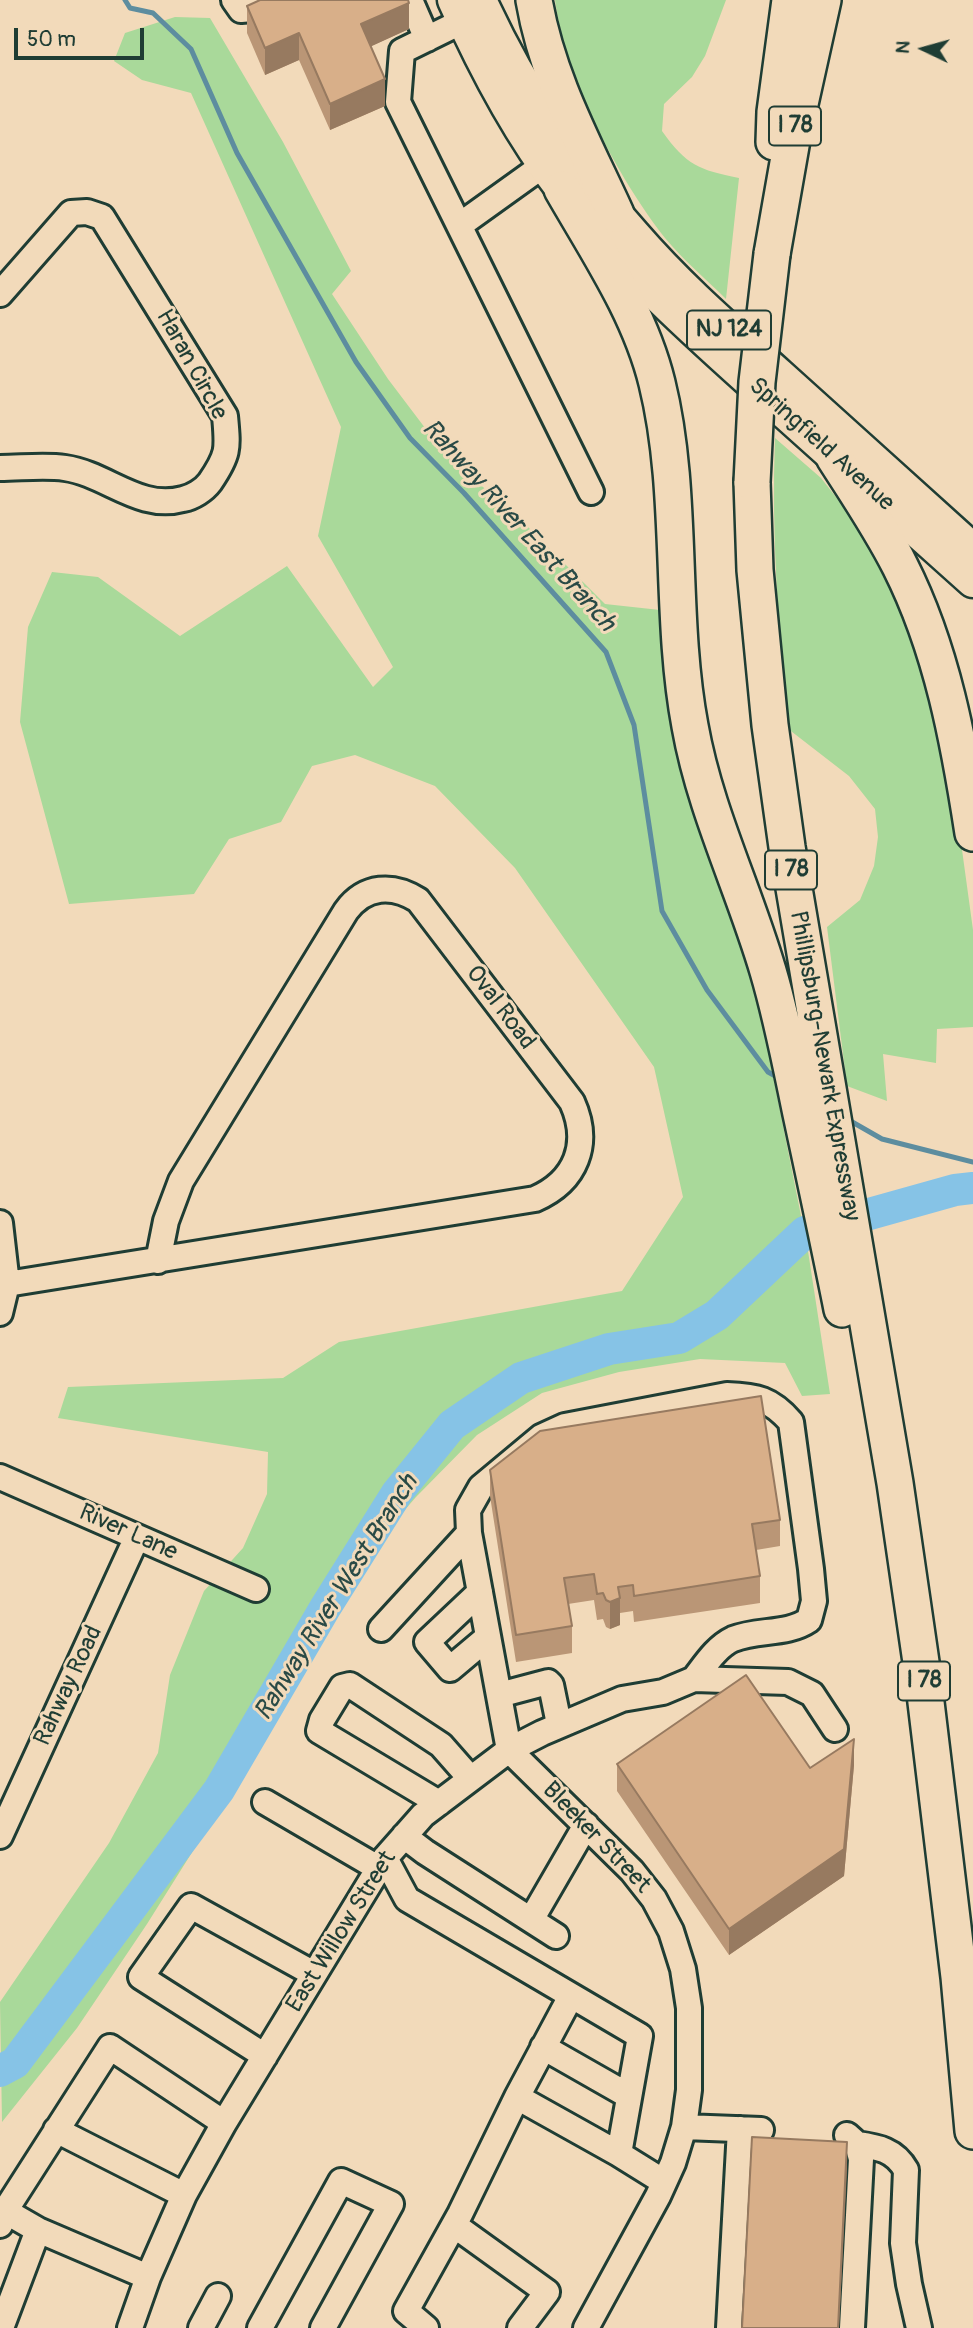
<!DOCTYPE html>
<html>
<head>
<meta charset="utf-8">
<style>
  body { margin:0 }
  #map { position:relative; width:973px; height:2328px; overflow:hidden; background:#f2daba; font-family:Pangolin,sans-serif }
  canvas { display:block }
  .north { position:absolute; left:889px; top:14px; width:70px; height:70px; -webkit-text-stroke:5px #f2daba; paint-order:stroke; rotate:275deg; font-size:19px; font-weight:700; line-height:28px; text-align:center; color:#1f3d34 }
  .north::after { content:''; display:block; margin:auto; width:24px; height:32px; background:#1f3d34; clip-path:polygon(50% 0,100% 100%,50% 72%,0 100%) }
  .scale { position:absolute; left:14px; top:28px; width:130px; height:32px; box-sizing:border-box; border:4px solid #1f3d34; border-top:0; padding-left:9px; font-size:21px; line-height:24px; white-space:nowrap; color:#1f3d34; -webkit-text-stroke:5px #f2daba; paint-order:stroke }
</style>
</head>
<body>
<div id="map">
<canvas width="973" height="2328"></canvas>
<div class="north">N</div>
<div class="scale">50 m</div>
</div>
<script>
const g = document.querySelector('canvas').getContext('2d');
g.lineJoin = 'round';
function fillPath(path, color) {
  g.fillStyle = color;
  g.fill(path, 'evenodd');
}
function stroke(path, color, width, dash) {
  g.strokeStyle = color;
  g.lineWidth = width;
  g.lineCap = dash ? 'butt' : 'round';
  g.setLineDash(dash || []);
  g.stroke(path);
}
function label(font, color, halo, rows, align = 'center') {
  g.font = font + ' Pangolin,sans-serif';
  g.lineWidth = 6;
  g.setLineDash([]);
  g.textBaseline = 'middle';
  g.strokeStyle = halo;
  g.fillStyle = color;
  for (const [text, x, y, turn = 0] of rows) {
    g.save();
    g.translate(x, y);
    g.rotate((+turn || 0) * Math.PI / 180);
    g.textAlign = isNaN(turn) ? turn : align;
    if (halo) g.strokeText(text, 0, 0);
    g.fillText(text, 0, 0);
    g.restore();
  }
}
const green = new Path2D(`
  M555,0H726L705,56L692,77L664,104L662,131C686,165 699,170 739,178L726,299C706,279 683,260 665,238C617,176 565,78 555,0Z
  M175,17L210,18L283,142L351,271L332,294L388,379L444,453L522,521L605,604L660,610L672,692L748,950L808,1251L830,1394L802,1396L785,1363L700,1359L619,1372L542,1393L477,1435L416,1497L360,1562L213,1819L147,1924L77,2028L2,2122L0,2002L109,1843L158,1753L170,1675L204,1591L243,1548L267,1494L268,1452L58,1418L68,1387L283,1378L339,1342L622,1291L683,1197L654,1067L515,868L435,786L355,755L312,766L281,822L229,839L194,894L69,904L20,722L28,627L52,572L98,577L180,636L287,566L373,687L393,667L318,536L341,427L191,93L142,80L114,61L125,33Z
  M775,438L821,478L887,562L928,672L953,784L973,930V1027L937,1029L936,1063L883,1054L887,1101L847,1086L827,927L860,900L874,866L878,837L875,809L849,776L787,728C779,631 771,535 775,438Z`);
const stream = new Path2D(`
  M125,0L130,8L153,13L191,49L237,153L356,362L410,438L464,493L606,652L634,725L662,911L707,990L768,1072L779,1078
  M847,1119L882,1139L973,1162`);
const river = new Path2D(`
  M0,2071L15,2063L219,1790L325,1608L397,1493L452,1425L521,1378L609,1349L679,1338L717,1315L805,1232L955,1190L973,1188`);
const minor = new Path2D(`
  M234,0L241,10L264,8L283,0
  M410,0L427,39
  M463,21L402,51L398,102L591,492
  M460,225L545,164
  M0,294L71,213L87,212L102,217L225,416C228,449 229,454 210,482C204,490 193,497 183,499C139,511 107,474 65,468C44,465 21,468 0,468
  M0,1223L7,1284L0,1313
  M0,1283L7,1284L535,1199C576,1181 591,1144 572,1102L418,900C393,884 365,885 346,911L181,1181L166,1221L158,1261
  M0,1477L256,1589
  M469,1533L468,1510L481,1487L541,1437L565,1426L727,1395C757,1396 771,1399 791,1422L811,1569L814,1601L809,1620C787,1635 758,1629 733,1639C716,1647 705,1665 694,1679
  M480,1592L427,1642L450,1669L488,1637
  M381,1629L469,1533L509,1750L632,1871L654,1899L671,1931L683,1969L689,2008V2090L684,2127L673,2163L658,2196L586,2328
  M499,1695L548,1682L551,1685L559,1724
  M265,1802L378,1868
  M439,1803L319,1731L322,1720L342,1687L350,1685L441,1745L470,1778
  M0,1836L137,1537
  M404,1836L425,1852L531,1920L586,1825
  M385,1858L407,1899L640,2036L619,2154L517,2097L460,2214L406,2311L426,2328
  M531,1920L556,1936
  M543,2047L629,2096
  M265,2056L141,1977L191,1906L314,1974
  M517,2097L571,1996
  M684,2127L761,2130
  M56,2130L184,2195
  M847,2135L857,2144L861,2159L852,2328
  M857,2144C878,2147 895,2150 906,2170L903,2243L909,2284L919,2328
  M619,2154L664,2182
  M5,2211L110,2047L224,2123
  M0,2225L5,2211L38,2230L148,2277
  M454,2225L547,2292L520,2328
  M1,2328L38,2230
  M130,2328L148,2277L184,2195L224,2123L385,1858L423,1815L509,1750L542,1733L622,1699L663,1692L694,1679L788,1682L812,1694L835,1729
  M201,2328L218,2296
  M260,2328L341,2181L391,2204L323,2328
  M729,2328L740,2129`);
const major = new Path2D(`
  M454,0C483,65 518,132 562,189C623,268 697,334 771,400C838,460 906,521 973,581
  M480,0C519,85 571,165 634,235C678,286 729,330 779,375C844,433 908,492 973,550`);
const highway = new Path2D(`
  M534,0C547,77 584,144 616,214
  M774,142L775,112L790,0
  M562,189C597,250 640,313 657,383C684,492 669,615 690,726C705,811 744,889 768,971C782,1018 791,1066 801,1114C815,1179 829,1244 842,1309
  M772,254L792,140L823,0
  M834,457C857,493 881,528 900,566C942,649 959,742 973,833
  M752,482L755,570L770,725L787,847L895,1483L922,1669L959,1977L973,2131`);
const highwayBridge = new Path2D(`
  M752,482L757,382L772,254`);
const wall = new Path2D(`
  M247,6L409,29L371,46L385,106L330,130L299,60L265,75L247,33Z
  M490,1470L780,1520V1546L756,1550L760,1576V1603L634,1622L633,1611L620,1613V1625L610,1629L606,1627L603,1619L597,1620L594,1600L568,1604L572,1626V1653L516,1662L490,1496Z
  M617,1764L810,1768L854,1765L844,1876L729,1955L617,1791Z`);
const shadedWall = new Path2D(`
  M409,3V29L361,51V24Z
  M299,33V60L265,75V48Z
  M385,79V106L330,130V104Z
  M620,1598V1625L610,1629V1602Z
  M854,1739V1765L844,1876L729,1955V1929Z
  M847,2142V2169L839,2328H838Z`);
const building = new Path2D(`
  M260,0H408L409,3L361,24L385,79L330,104L299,33L265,48L247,6Z
  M761,1396L780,1520L752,1524L760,1576L634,1596L633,1585L618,1587L620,1598L610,1602L606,1600L603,1593L597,1594L594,1574L564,1578L572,1626L516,1635L490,1470L540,1431Z
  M746,1675L810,1768L854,1739L844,1849L729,1929L617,1764Z
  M752,2137L847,2142L838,2328H742Z`);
const shields = [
  [795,126,52],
  [729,330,84],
  [791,870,52],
  [924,1681,52]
];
const shieldNames = [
  ["I 78",795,126],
  ["NJ 124",729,330],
  ["I 78",791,870],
  ["I 78",924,1681]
];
const streetNames = [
  ["Haran Circle",191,365,61],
  ["Springfield Avenue",821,445,42],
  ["Oval Road",500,1008,53],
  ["Phillipsburg-Newark Expressway",824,1066,80],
  ["River Lane",128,1533,24],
  ["Rahway Road",69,1686,-65],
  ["Bleeker Street",596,1838,46],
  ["East Willow Street",342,1932,-58]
];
const waterNames = [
  ["Rahway River East Branch",518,526,48],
  ["Rahway River West Branch",337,1598,-58]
];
fillPath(green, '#a9d99a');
stroke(stream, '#5d8d9f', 5);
stroke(river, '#86c3e6', 32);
stroke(minor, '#1f3d34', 30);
stroke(major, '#1f3d34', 37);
stroke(highway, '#1f3d34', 40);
stroke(minor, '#f2daba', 24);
stroke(major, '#f2daba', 32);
stroke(highway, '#f2daba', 35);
stroke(highwayBridge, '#1f3d34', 40, []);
stroke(highwayBridge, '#f2daba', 35);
fillPath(wall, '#ba9676');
fillPath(shadedWall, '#977a60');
fillPath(building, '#d8af89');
stroke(building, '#977a60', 2);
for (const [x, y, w] of shields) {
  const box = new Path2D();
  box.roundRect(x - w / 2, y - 19.5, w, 39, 5);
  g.fillStyle = '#f2daba';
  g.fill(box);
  stroke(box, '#1f3d34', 2);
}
label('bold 23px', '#1f3d34', null, shieldNames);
label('24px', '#1f3d34', '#f2daba', streetNames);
label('italic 26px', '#294a46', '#f2daba', waterNames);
</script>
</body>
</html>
